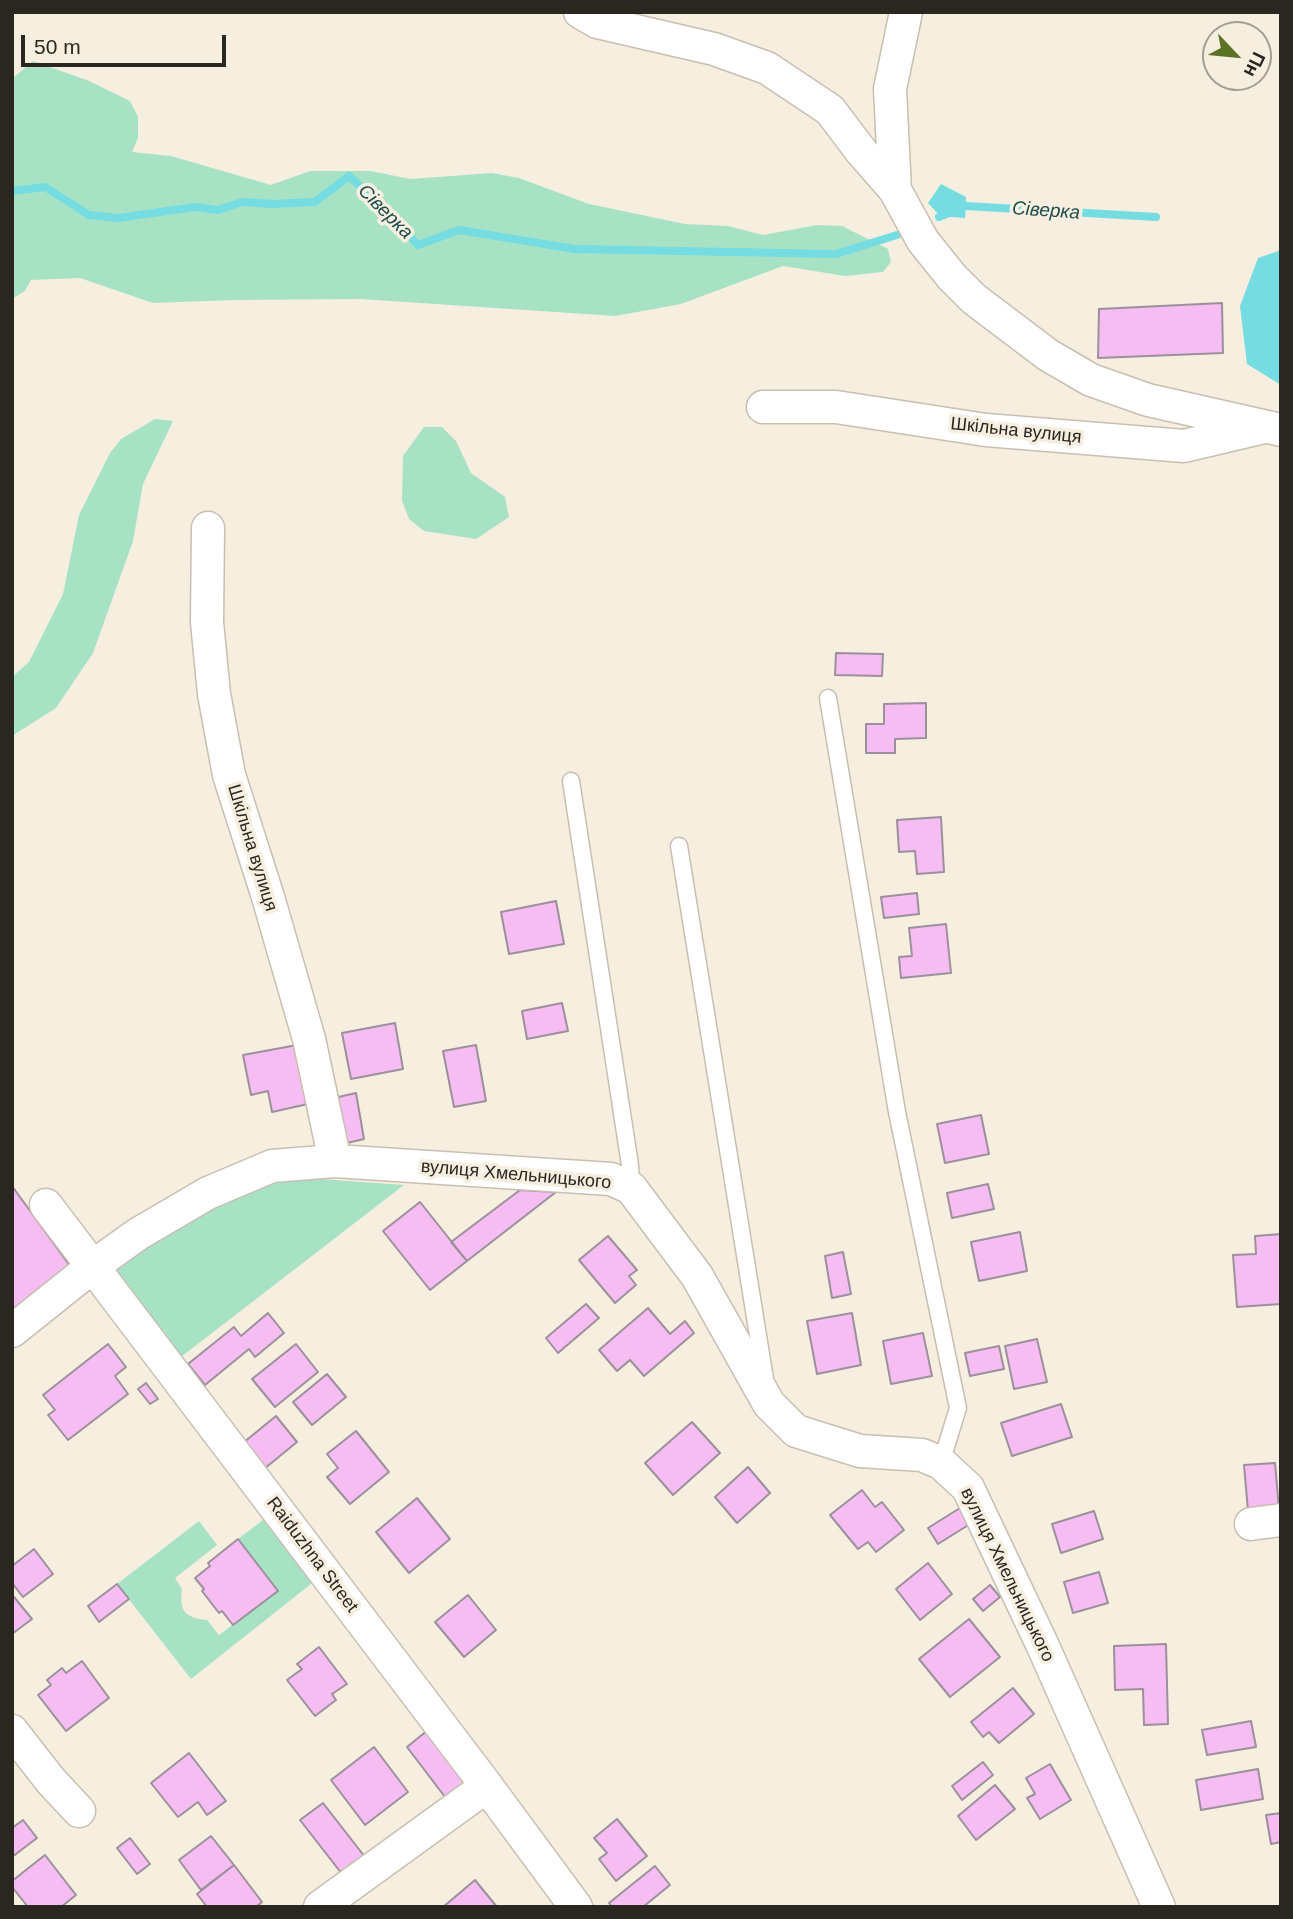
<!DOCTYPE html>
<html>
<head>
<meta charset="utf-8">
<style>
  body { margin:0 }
  #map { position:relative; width:1293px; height:1919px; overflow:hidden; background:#f6efe0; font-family:Arial,sans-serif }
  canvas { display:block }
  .frame { position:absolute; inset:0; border:14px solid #2a2721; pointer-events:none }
  .north { position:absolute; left:1202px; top:21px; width:70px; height:70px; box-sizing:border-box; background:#f6efe0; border:2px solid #a49f94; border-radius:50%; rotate:116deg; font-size:19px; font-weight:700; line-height:28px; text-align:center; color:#2a2721 }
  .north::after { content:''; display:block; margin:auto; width:24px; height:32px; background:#5a7223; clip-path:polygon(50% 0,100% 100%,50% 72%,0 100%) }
  .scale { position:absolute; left:21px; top:35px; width:205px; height:32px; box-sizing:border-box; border:4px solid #2a2721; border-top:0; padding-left:9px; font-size:21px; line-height:24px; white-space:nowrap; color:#2a2721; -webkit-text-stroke:5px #f6efe0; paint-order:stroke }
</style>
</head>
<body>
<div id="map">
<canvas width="1293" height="1919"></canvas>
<div class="frame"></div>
<div class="north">Пн</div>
<div class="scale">50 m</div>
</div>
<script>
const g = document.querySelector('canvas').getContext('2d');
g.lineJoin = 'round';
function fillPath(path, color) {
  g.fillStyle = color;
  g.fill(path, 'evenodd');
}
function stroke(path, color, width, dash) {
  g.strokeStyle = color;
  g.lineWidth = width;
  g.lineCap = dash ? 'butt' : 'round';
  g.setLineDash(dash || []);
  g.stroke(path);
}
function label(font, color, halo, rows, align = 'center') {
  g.font = font + ' Arial,sans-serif';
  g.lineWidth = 7;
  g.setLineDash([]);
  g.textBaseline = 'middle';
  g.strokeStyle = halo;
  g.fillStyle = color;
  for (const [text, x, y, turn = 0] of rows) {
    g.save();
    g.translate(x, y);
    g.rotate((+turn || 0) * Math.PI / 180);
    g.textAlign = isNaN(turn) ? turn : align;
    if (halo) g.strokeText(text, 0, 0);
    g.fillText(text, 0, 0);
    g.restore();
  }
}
const green = new Path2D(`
  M33,61L89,81L130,101L138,117V138L132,152L171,156L271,185L310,171H371L410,179L492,173L519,178L589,204L685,224L728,226L763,235L817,225L842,226L888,249L891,262L883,272L845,276L783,266L681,304L615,316L360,299L234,300L153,303L80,278L31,280L25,291L12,299V79Z
  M155,419L173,421L143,484L133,541L93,653L56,708L12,736V677L29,662L63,594L79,515L110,453L121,439Z
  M424,427H442L456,441L471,473L505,497L509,517L476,539L424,531L409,519L402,501L403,456Z
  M307,1178L404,1185L177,1360L115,1276L117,1265L212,1206L275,1180Z
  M267,1517L316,1580L191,1679L117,1584L199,1521L217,1545L175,1578L182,1589C179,1611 185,1618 207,1620L219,1635L278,1591L238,1539Z`);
const water = new Path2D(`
  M941,184L966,197L965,218L940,216L928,203Z
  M1281,250V385L1247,364L1240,306L1258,258Z`);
const stream = new Path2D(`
  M12,191L45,187L89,215L118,218L195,207L218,210L242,202L273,204L315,202L349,176L373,198L418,245L459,230L575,249L836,254L897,235
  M939,217L966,206L1156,217`);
const building = new Path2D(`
  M1222,303L1223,353L1098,358L1099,309Z
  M836,653L883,654L882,676L835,675Z
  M926,703V738L895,739V753H866V724H884V704Z
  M941,817L944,872L917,874L915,851L899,852L897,820Z
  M917,893L919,914L884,918L881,897Z
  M556,901L564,944L509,954L501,912Z
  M946,924L951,973L901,978L899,957L912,956L909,928Z
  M562,1003L568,1031L527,1039L522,1011Z
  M395,1023L403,1069L351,1079L342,1033Z
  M297,1045L308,1104L272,1112L268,1091L251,1095L243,1055Z
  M476,1045L486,1101L454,1107L443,1051Z
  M356,1093L364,1139L343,1144L334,1098Z
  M981,1115L989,1154L945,1163L937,1124Z
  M988,1184L994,1209L952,1218L947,1193Z
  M12,1186L73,1270L12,1314Z
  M520,1190L556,1192L467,1261L451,1242Z
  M420,1202L467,1261L430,1290L383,1231Z
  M1020,1232L1027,1271L979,1281L971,1242Z
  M1281,1234V1304L1237,1307L1233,1255L1256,1254L1255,1236Z
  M608,1236L637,1270L629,1276L636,1285L615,1303L579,1260Z
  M843,1252L851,1294L832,1298L825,1256Z
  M586,1304L599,1318L558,1353L546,1338Z
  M648,1308L670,1334L685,1321L694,1333L644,1376L630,1360L617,1371L599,1350Z
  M268,1313L284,1333L255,1357L249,1349L205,1385L188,1364L234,1327L241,1336Z
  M852,1313L861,1365L817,1374L807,1321Z
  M923,1333L932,1376L891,1384L883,1341Z
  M1037,1339L1047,1382L1014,1389L1005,1346Z
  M108,1344L126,1367L115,1376L128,1394L68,1440L48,1415L55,1410L43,1395Z
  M296,1344L318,1372L275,1407L252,1379Z
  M999,1346L1004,1369L970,1376L965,1353Z
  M327,1374L346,1397L312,1425L293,1402Z
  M146,1383L158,1399L150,1404L138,1389Z
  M1061,1404L1072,1437L1012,1456L1001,1423Z
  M276,1416L297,1442L264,1469L243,1443Z
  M692,1422L720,1453L673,1495L645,1463Z
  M356,1431L389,1472L350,1504L327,1477L338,1468L327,1454Z
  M1275,1463L1279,1509L1248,1511L1244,1465Z
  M748,1467L770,1493L737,1523L715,1497Z
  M862,1490L875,1507L882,1502L904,1530L876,1552L868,1542L858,1549L830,1515Z
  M417,1498L450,1539L409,1573L376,1532Z
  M960,1508L970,1524L938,1544L928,1528Z
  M1094,1511L1103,1539L1061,1553L1052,1524Z
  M238,1539L278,1591L233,1625L222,1611L219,1613L202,1591L204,1589L195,1578L210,1566L208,1563Z
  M34,1549L53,1574L23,1597L12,1583V1566Z
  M928,1563L952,1594L920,1620L896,1589Z
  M1099,1572L1108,1603L1073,1613L1064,1582Z
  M117,1584L129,1599L99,1622L88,1606Z
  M990,1585L1000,1597L983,1611L973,1599Z
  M468,1595L496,1630L464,1657L435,1622Z
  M14,1597L32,1619L12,1634V1598Z
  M969,1619L1000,1657L950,1697L919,1659Z
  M1166,1644L1168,1724L1144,1725L1143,1689L1115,1690L1114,1646Z
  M319,1647L347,1684L332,1694L336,1700L315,1716L287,1680L302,1669L297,1664Z
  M82,1661L109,1698L66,1731L38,1695L51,1685L47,1680L62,1668L66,1673Z
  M1013,1688L1034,1714L999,1743L989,1732L983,1737L971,1722Z
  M1251,1721L1256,1747L1207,1755L1202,1730Z
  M428,1730L466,1782L445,1797L407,1747Z
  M374,1747L408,1792L365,1825L331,1780Z
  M189,1753L226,1801L207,1815L198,1802L178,1817L151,1783Z
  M983,1762L993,1775L962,1800L952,1786Z
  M1050,1764L1071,1800L1040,1819L1027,1798L1035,1794L1026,1778Z
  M1258,1769L1263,1799L1201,1810L1196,1780Z
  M995,1785L1015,1809L976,1840L958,1816Z
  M323,1803L365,1857L342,1874L300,1820Z
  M1281,1813V1842L1271,1844L1266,1815Z
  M617,1819L647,1856L616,1881L599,1859L607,1853L594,1838Z
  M23,1820L37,1838L12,1857V1828Z
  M211,1836L234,1865L201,1890L179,1860Z
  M130,1838L150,1864L137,1874L117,1848Z
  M45,1855L76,1895L61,1907H28L12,1887V1881Z
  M234,1865L262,1902L256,1907H207L197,1894Z
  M655,1866L670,1885L643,1907H612L609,1903Z
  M475,1880L497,1907H443Z`);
const lane = new Path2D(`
  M828,698L897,1112L958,1408L941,1463
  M571,781L630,1165L631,1188
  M679,846L765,1379`);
const street = new Path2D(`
  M580,12L597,22L714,49L767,68L830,110L861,151L895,190
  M906,12L890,89L895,190L923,241L952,277L974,299L1048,355L1091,380L1148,400L1281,430
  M763,407H836L986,430L1184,446L1260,428
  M208,528L207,622L214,694L229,775L268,897L309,1039L335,1161
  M46,1205L483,1781L576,1907
  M12,1331L92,1267L138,1234L208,1193L272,1166L335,1161L611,1179L631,1188L697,1276L769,1404L796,1431L860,1451L922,1455L941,1463L968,1488L1042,1644L1159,1907
  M1251,1524L1281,1520
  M12,1731L51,1781L79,1811
  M320,1907L487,1786`);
const streetNames = [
  ["Шкільна вулиця",1016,431,6],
  ["Шкільна вулиця",252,848,73],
  ["вулиця Хмельницького",516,1175,5],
  ["Raiduzhna Street",312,1555,53],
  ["вулиця Хмельницького",1007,1575,64]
];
const waterNames = [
  ["Сіверка",1046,211,4],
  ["Сіверка",385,212,45]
];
fillPath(green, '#a7e2c5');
fillPath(water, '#75dce2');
stroke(stream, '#75dce2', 8);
fillPath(building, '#f6bdf3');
stroke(building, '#9b909b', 2);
stroke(lane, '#c7bfb2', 19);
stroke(street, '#c7bfb2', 35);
stroke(lane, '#fff', 16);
stroke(street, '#fff', 32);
label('18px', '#2a2721', '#f6efe0', streetNames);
label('italic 19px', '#1d4b4e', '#f6efe0', waterNames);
</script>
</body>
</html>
